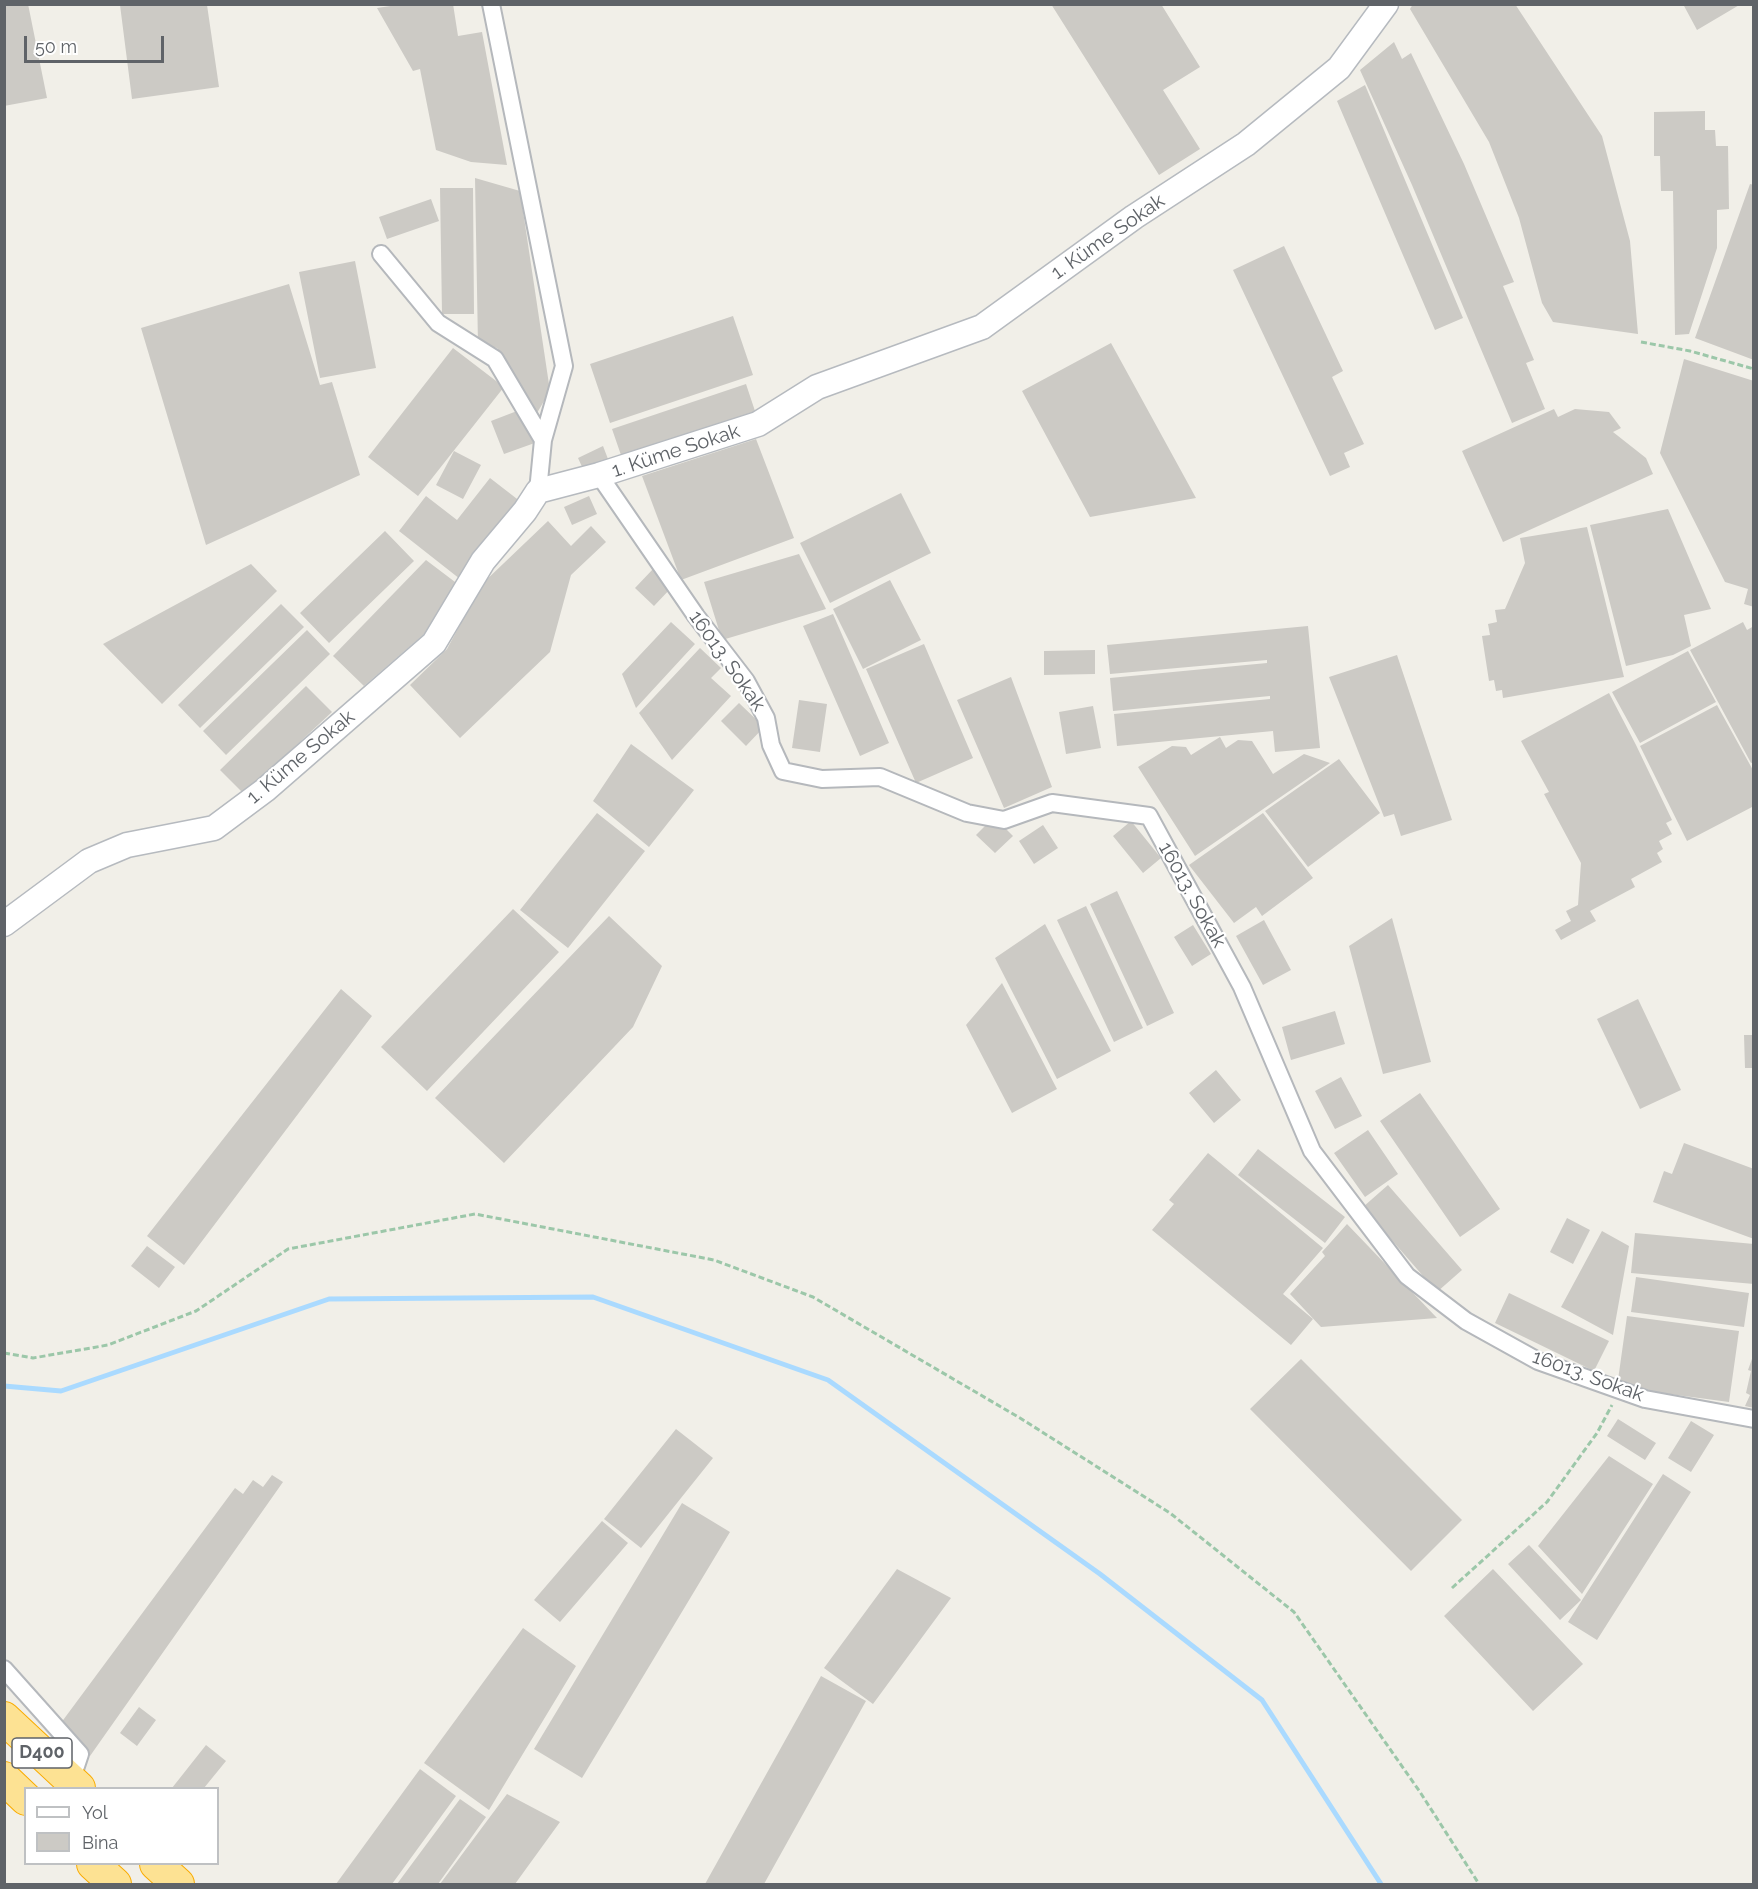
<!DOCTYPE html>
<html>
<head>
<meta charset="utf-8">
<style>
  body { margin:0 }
  #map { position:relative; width:1758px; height:1889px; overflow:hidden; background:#f1efe8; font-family:Raleway,sans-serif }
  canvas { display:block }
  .frame { position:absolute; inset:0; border:6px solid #5f6368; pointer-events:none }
  .legend { position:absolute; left:24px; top:1787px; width:195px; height:78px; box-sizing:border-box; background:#fff; border:2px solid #bfc1c3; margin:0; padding:8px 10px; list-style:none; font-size:18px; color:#5f6368 }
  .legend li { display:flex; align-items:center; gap:12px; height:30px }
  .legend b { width:30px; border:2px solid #bfc1c3 }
  .scale { position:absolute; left:24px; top:36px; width:140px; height:27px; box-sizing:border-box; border:3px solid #5f6368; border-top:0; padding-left:8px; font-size:18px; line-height:21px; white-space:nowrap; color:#5f6368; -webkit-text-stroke:4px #fff; paint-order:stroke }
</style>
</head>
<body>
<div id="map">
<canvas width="1758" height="1889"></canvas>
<div class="frame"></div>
<ul class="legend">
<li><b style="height:8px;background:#fff"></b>Yol</li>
<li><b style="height:16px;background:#cccac5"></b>Bina</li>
</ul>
<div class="scale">50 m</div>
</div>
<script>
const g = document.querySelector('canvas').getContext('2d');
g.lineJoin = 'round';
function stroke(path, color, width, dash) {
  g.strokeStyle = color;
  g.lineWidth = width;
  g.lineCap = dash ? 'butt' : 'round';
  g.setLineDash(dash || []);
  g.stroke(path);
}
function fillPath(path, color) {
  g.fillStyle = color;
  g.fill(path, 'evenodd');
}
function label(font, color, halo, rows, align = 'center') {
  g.font = font + ' Raleway,sans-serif';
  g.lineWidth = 4.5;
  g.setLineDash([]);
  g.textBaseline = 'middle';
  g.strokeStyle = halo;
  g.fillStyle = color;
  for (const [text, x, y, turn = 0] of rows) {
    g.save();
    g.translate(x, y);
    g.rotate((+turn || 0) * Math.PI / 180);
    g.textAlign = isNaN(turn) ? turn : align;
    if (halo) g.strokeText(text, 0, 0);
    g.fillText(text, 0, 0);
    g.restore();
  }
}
const stream = new Path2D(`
  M4,1386L61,1391L329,1299L593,1297L828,1380L1100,1574L1262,1700L1381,1884`);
const building = new Path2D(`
  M4,4H28L47,98L4,106Z
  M404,4H453L458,36L482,32L507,165L471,162L436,150L420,69L413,71L377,8Z
  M1051,4H1161L1200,67L1163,90L1200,149L1159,175Z
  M1413,4H1515L1602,136L1630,241L1638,334L1553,322L1542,303L1519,218L1489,142L1410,9Z
  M1683,4H1741L1697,30Z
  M120,5H207L219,87L132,99Z
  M1394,42L1402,59L1411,53L1464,164L1514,282L1503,286L1534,360L1526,363L1545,409L1512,423L1412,185L1360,70Z
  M1365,85L1463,318L1435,330L1337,101Z
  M1705,111V130H1715L1716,146H1728L1729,209L1717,210V248L1689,334L1675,335L1673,191H1661L1660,156H1654V112Z
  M475,178L520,191L550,391L537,413L497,348L478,345Z
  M1750,184L1754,185V360L1695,338Z
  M440,188H473L474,314H442Z
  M431,199L439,221L387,239L379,217Z
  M1284,246L1343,371L1332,377L1364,444L1344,453L1350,467L1330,476L1233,270Z
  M355,261L376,368L320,378L299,272Z
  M289,284L320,385L332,382L360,475L206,545L141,328Z
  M733,316L753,375L610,423L590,364Z
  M1111,343L1196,498L1090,517L1022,391Z
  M453,348L504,387L418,496L368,457Z
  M1684,359L1754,381V607L1744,604L1748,589L1725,582L1660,453Z
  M746,384L756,414L622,458L612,429Z
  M530,406L543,440L504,454L491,421Z
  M1554,409L1558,417L1575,409L1609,412L1621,428L1613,432L1646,458L1653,474L1503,542L1462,451Z
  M756,439L794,538L681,580L642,476Z
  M603,446L608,459L584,471L578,458Z
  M454,451L481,465L463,499L436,485Z
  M490,478L521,502L460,579L399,531L426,496L457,520Z
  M901,493L931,553L830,603L800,543Z
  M589,496L597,514L572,525L564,507Z
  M1668,509L1711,609L1684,615L1691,646L1673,655L1626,666L1590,525Z
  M548,521L571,546L591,526L606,542L571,575L550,652L460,738L410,685L447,649L482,584Z
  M1587,527L1624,677L1503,698L1502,690L1496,691L1494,680L1489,681L1482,636L1490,635L1488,624L1497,622L1495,610L1505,609L1525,563L1520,538Z
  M385,531L414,561L329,643L300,613Z
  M799,554L826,609L722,640L704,582Z
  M426,560L459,585L431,628L364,686L333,656Z
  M251,564L277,591L162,704L103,644Z
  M653,569L672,587L654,606L635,588Z
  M890,580L921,640L863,669L833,609Z
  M281,604L304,627L200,728L178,705Z
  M833,614L889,743L860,756L803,626Z
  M671,622L695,644L636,708L622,674Z
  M1743,622L1747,630L1754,626V762L1751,763L1690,650Z
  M1308,626L1320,748L1275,752L1273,731L1117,746L1114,714L1270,699V696L1113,711L1110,678L1267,663V660L1110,674L1107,645Z
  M307,630L330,654L226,755L203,731Z
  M924,644L973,758L916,783L866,669Z
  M700,648L721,668L711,678L731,696L672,760L639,713Z
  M1095,650V674L1044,675V651Z
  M1688,651L1716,702L1640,743L1612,692Z
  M1397,655L1452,820L1401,836L1394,814L1384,817L1329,677Z
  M1011,677L1052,787L1004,808L957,700Z
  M306,686L332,712L244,794L220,770Z
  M1609,693L1636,745L1672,820L1666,823L1672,834L1659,841L1663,849L1657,853L1662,862L1631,879L1635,887L1590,911L1596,921L1561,940L1555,930L1571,921L1566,911L1578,905L1581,863L1544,794L1549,792L1521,741Z
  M799,700L827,704L820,752L792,748Z
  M739,703L764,727L746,746L721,721Z
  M1717,705L1754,772V806L1687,841L1640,746Z
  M1093,706L1101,748L1066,754L1059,712Z
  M1220,737L1226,748L1238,740L1252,741L1273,774L1304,754L1330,763L1195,856L1138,767L1172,746L1186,747L1191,755Z
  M631,744L694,790L649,847L593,801Z
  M1339,759L1380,813L1308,867L1265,811Z
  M597,813L645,851L568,948L520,910Z
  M1263,813L1313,878L1262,916L1256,907L1234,923L1189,865Z
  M994,817L1013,836L995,853L976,835Z
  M1131,821L1161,858L1143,873L1113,836Z
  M1043,825L1058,848L1034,864L1019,841Z
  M1117,891L1174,1013L1147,1026L1090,904Z
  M1086,906L1143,1028L1114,1042L1057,920Z
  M513,909L559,952L427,1091L381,1047Z
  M609,916L662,966L633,1027L504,1163L435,1098Z
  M1392,918L1431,1062L1383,1074L1349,946Z
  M1264,920L1291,970L1263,985L1236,936Z
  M1045,924L1111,1051L1057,1079L995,958Z
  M1193,925L1211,954L1192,966L1174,937Z
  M1002,983L1057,1089L1012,1113L966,1025Z
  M341,989L372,1016L184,1265L147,1236Z
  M1638,999L1681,1090L1640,1109L1597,1019Z
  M1335,1011L1345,1044L1291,1060L1282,1027Z
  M1744,1035H1754V1068H1745Z
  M1216,1070L1241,1100L1214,1123L1189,1093Z
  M1341,1077L1362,1116L1335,1129L1315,1091Z
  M1420,1093L1500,1209L1460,1237L1380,1121Z
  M1368,1130L1398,1174L1365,1197L1334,1153Z
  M1684,1143L1754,1169V1239L1653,1202L1664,1171L1672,1174Z
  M1258,1149L1345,1217L1325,1243L1238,1175Z
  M1208,1153L1323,1248L1283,1294L1313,1319L1291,1345L1152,1230L1174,1204L1169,1200Z
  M1388,1185L1462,1270L1437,1292L1363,1207Z
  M1567,1218L1590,1230L1573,1264L1550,1252Z
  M1347,1224L1437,1318L1321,1327L1290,1294L1325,1256L1322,1252Z
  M1602,1231L1629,1246L1613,1335L1561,1307Z
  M1635,1233L1754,1244V1284L1631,1273Z
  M147,1246L175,1267L159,1288L131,1266Z
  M1636,1277L1749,1293L1744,1327L1631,1312Z
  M1509,1293L1609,1341L1594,1371L1495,1323Z
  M1627,1316L1739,1331L1729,1402L1617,1387Z
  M1753,1356H1754V1408L1745,1406L1750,1395L1746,1393L1751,1371L1748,1370Z
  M1301,1359L1462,1520L1411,1571L1250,1409Z
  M1618,1419L1656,1443L1645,1460L1607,1436Z
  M1691,1421L1714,1435L1691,1472L1668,1458Z
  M676,1429L713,1458L641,1548L604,1519Z
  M1609,1456L1653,1484L1582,1594L1538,1546Z
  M1663,1474L1691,1492L1597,1640L1568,1622Z
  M272,1475L283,1482L90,1756L55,1731L235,1488L243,1494L253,1480L263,1487Z
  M682,1503L730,1532L582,1778L534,1749Z
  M602,1521L628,1543L560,1622L534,1600Z
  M1529,1545L1581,1600L1560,1620L1508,1564Z
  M897,1569L951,1598L873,1704L824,1668Z
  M1493,1569L1583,1664L1533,1711L1444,1616Z
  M523,1628L576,1666L489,1810L424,1763Z
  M821,1676L866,1701L764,1884H705Z
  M139,1707L156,1720L137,1746L120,1733Z
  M206,1745L226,1761L204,1788H172Z
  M420,1769L456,1796L392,1884H336Z
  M507,1794L560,1822L515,1884H440Z
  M460,1799L486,1817L438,1884H397Z`);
const path = new Path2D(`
  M1641,342L1690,351L1754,369
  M4,1353L33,1358L108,1345L196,1311L288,1249L475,1214L714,1260L813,1297L1020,1418L1170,1513L1294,1612L1420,1792L1479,1884
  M1452,1588L1547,1502L1597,1433L1612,1405`);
const street = new Path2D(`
  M491,4L564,366L543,440
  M381,254L438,323L495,359L543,440L538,491
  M599,475L696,616L746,681L766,718L771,745L783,771L822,779L880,777L967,813L1004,820L1052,803L1149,816L1242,987L1312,1151L1407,1276L1466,1321L1538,1361L1645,1399L1754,1419
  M4,1669L80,1754L71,1781`);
const secondary = new Path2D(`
  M4,924L89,861L127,845L214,828L265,790L434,643L483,561L525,511L538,491L599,475L758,424L817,387L982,327L1134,217L1246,144L1339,68L1386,4`);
const highway = new Path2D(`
  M4,1718L79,1788
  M4,1778L26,1799
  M93,1864L115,1884
  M156,1864L178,1884`);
const shields = [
  [42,1753,60]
];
const shieldNames = [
  ["D400",42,1753]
];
const streetNames = [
  ["1. Küme Sokak",1108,237,-35],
  ["1. Küme Sokak",676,451,-18],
  ["16013. Sokak",727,661,55],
  ["1. Küme Sokak",301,757,-40],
  ["16013. Sokak",1192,895,61],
  ["16013. Sokak",1588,1376,20]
];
stroke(stream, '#aadaff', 5);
fillPath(building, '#cccac5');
stroke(street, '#b5b8bc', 20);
stroke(secondary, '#b6babf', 27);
stroke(highway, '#f9ab00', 34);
stroke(path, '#9cc7a9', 3, [6, 3]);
stroke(street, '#fff', 16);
stroke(secondary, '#fff', 24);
stroke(highway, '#fde293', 32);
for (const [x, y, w] of shields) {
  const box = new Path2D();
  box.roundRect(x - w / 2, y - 15, w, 30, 4.5);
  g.fillStyle = '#fff';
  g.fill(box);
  stroke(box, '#5f6368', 1.5);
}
label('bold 18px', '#5f6368', null, shieldNames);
label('20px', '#5f6368', '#fff', streetNames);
</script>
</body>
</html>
